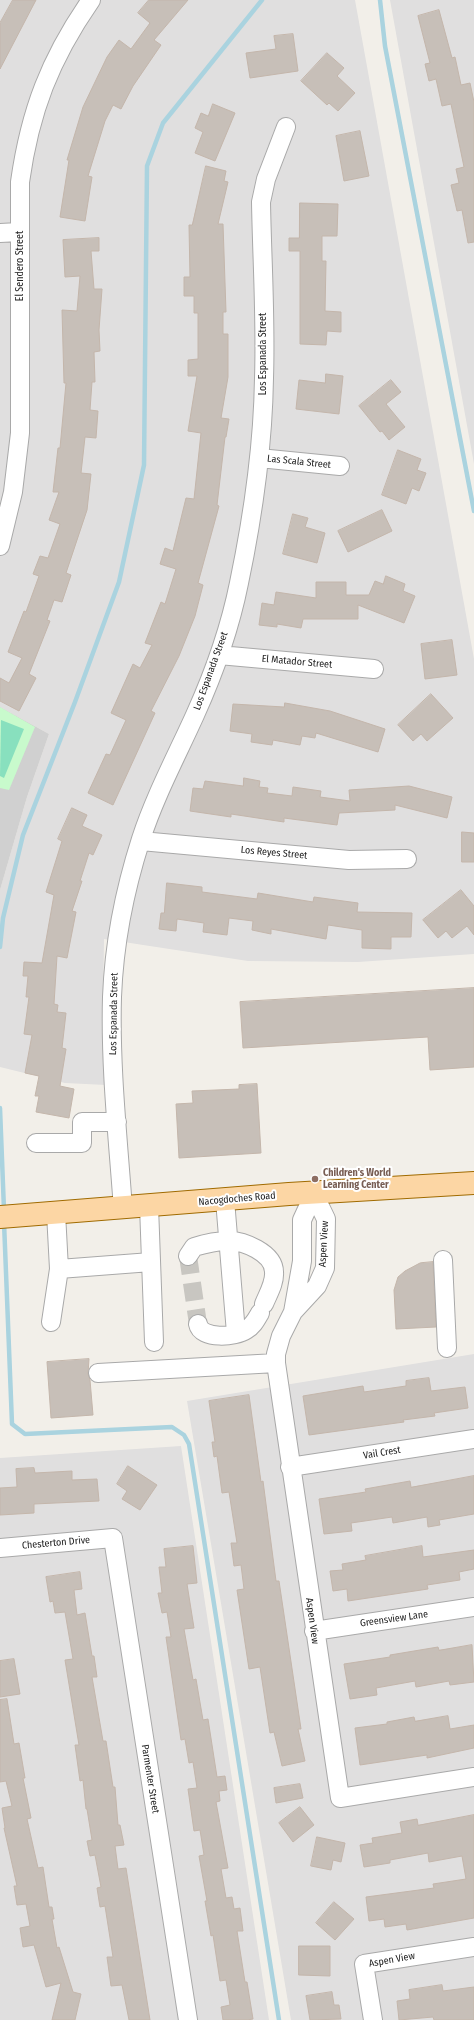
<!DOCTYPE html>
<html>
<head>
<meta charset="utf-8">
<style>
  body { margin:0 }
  canvas { display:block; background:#f2efe9 }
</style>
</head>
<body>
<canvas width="474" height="2020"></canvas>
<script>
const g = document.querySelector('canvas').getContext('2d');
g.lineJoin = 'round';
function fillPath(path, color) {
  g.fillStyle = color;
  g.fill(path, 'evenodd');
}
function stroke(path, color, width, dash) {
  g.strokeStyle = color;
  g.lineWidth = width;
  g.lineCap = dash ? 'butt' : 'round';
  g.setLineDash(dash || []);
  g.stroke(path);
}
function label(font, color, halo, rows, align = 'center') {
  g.font = font + ' "Fira Sans Condensed",sans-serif';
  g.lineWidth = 4;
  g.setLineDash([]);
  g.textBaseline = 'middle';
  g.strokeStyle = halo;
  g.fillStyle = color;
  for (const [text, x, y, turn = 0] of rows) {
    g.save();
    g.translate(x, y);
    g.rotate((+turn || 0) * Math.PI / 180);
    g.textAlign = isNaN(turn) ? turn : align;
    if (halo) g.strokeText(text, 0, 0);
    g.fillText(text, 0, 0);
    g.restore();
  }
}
const residential = new Path2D(`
  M0,0H355L474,659V954L358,962L248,961L104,939L103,1011L106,1085L65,1083L0,1067V890L27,797L49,734L0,707Z
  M390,0H474V464Z
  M474,1354V2020H291L187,1401Z
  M181,1446L269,2020H0V1458Z`);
const religious = new Path2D(`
  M0,707L49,734L27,797L0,890Z`);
const park = new Path2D(`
  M0,707L35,727L9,790L0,788Z`);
const pitch = new Path2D(`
  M1,720L24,729L4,778L0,776Z`);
const stream = new Path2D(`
  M380,0L385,46L474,511
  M0,947L3,918L23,835L75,702L119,582L144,465L147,166L163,123L262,0
  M0,1108L4,1210
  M4,1222L12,1424L25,1434L172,1427L184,1435L189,1444L279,2020`);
const building = new Path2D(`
  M13,0H36L0,69V23Z
  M149,0H188L154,40L161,45L133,86L121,109L113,105L105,121L88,176L92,177L85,221L60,217L69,160H67L83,107L107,57L119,40L131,49L150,23L138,13Z
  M439,10L452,58L455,57L461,85L470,83L474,102V242L468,243L462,210L457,211L451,185L459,183L456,169L464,167L451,104L442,106L436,79L429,81L425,64L430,63L418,16Z
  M293,34L298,71L250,78L246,53L276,49L274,36Z
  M327,53L344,68L337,76L355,93L338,111L329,103L327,105L301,81Z
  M213,104L235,113L215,161L195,153L203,132L195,128L201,113L208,116Z
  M360,131L369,176L344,181L336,136Z
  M206,166L226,171L224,181L228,182L218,224H223L226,312H223V334H228V377L221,418L229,419L226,437H225L217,505L219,506L198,583L203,585L195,616L179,656L151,711L155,713L113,805L88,793L106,754L110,755L126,720L111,713L133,664L140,668L152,645L145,643L161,602L165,604L176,569L160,564L165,548L173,551L186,498L194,499L201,433L188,431L197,376H188V360L198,359V313H194V296H184V277H190L189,225H192Z
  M300,203L338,204L337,236H322V261H326L325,311L341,312V332L327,331L326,345L300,344V251H289V238H299Z
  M99,238V251H91L94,289H102L99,330L100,351L94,352L95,382H92L90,410L98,411L96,438L85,437L81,473L91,474L87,510L66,573L71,575L62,602L54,600L47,620L50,621L29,674L36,678L19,711L0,701V678L9,683L22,658L8,652L24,611L26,612L39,576L33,574L40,556L48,558L60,524L49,520L59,492H53L58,448H60L66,383H64L62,310L77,311L80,276L65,277L63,240Z
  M326,374L343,376L339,414L296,409L299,380L325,383Z
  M391,380L401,392L386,404L405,427L389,440L382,431L380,432L359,406Z
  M398,450L421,459L417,470L426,473L419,491L412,488L406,504L382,495Z
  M382,510L392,531L348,552L338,531Z
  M293,514L308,518L305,527L325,533L317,563L283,554Z
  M386,576L405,584L403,591L415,596L404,623L358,605V619H303L301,628L277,624V627L259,625L262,603L274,605L276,592L316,598V582H346V595H369L375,581L383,584Z
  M452,640L457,675L425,679L421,644Z
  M431,694L453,718L427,741L421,734L413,741L398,725Z
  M285,703L330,711L385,729L378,752L316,733L315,738L302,736L300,745L273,740L272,745L251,742L252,734L230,731L233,704L284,707Z
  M244,778L260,781L259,787L268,788L267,793L292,796L293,787L321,791L320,797L350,801L349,790L409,786L452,797L447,818L395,805V810L339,813L337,825L284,818V822L231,814V817L190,811L193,788L203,789L205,781L243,786Z
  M72,808L87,815L82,826L102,835L93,855L89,853L80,881H82L72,911L76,912L67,958L57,956L54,1004L58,1005L57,1012L66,1013L62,1048L66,1049L60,1086L74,1089L69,1118L36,1112L39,1096H35L39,1076L25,1073L32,1035L24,1034L29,997H26L28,976H23L24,962L42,963L54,895L46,892L62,841L58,839Z
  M462,832L474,833V862H462Z
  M167,883L202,887V892L257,899L258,893L313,902L314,897L358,903L357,912L412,913L411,937H391V949L362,948V930L328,925L326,939L271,929V934L252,930L253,921L229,918L227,935L203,932L204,923L177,919L176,931L159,929L161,913H164Z
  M461,890L474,906V935L467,926L452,938L446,931L438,938L423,920Z
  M474,988V1067L430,1070L428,1037L243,1048L240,1002Z
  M257,1084L261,1153L179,1158L176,1104L193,1103L192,1091L239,1089V1085Z
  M433,1262L436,1327L396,1329L394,1290L398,1277L405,1271L420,1263Z
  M89,1359L88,1374L90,1380L93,1415L51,1418L47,1362Z
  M429,1378L431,1391L465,1387L468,1408L434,1413L435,1416L403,1420L404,1422L309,1435L303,1396L363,1386L364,1392L406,1386V1381Z
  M249,1395L261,1482L263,1481L276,1581H279L301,1729H298L305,1761L282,1766L274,1732L270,1733L260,1667L249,1669L237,1590L244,1589L241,1565L234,1566L231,1543H237L229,1492L222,1493L217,1456L214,1457L212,1442H215L209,1401Z
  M128,1466L157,1485L140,1510L122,1499L127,1491L117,1484Z
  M34,1468L35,1473L72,1471V1480L97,1479L99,1501L34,1504V1513L0,1515V1488L17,1487L16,1469Z
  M474,1476V1514L439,1520L440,1525L428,1527L427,1517L393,1523L392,1517L351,1523L352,1531L324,1534L319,1499L366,1492L365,1489L410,1481L411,1487Z
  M193,1546L197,1583L187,1584L194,1628L184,1629L193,1680L196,1679L203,1720L208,1719L217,1777L225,1776L227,1790L219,1791L220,1801L216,1802L228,1868L221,1869L226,1898L232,1897L234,1909L240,1908L243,1931H237L245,1982H247L253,2019L247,2020H223L221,2007L230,2005L226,1980L220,1981L213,1935L211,1936L205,1901H207L199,1856L204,1855L200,1830L194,1831L188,1789L197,1788L193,1762L189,1763L185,1739L181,1740L166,1637H171L167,1612L162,1613L158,1593H162L159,1567H166L164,1549Z
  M422,1546L423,1557L474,1550V1569L459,1572L460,1580L427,1585L428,1589L348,1601L347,1589L333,1591L330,1571L343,1570L342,1564L366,1560L365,1556Z
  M80,1572L82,1589L74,1590L77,1615L85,1613L92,1656H94L97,1677H92L103,1741H106L113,1787H115L118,1825H120L124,1845L115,1846L118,1869L126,1868L150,2020H129L122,1985L111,1986L107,1957H113L105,1906L100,1907L97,1888L101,1887L95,1855L90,1856L87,1841L92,1840L87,1809H86L83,1780L80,1781L75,1745H79L65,1660L73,1659L65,1612L55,1613L53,1601L50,1602L46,1577Z
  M472,1645L474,1682L450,1685L449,1681L416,1687L415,1681L376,1688L377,1695L350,1699L344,1664L390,1657V1655L438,1647L439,1650Z
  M14,1659L20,1694L0,1697V1661Z
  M7,1699L14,1744L19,1743L25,1778H23L31,1818L27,1819L38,1868L43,1867L49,1907H52L54,1919H52L57,1948L59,1947L73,1992L81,1994L75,2020H52L61,1983L46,1987L34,1945L23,1947L20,1928L30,1926L26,1904L17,1905L14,1886H17L4,1828H5L2,1808L12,1806L6,1781L0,1782V1700Z
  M448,1716L450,1729L474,1725V1748L427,1758V1755L360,1765L355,1728L387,1724V1722L414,1717L415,1721Z
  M300,1784L303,1798L276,1803L274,1788Z
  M300,1807L314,1825L293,1842L279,1823Z
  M474,1815V1918L407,1930L406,1924L385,1927L384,1919L369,1921L366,1897L434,1888L433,1884L466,1879L462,1856L429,1862L428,1853L390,1860V1863L364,1867L360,1845L373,1843L372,1838L402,1833L400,1822L417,1819L418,1825Z
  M317,1837L345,1843L341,1862L333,1860L331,1870L311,1866Z
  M334,1902L354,1919L335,1940L316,1923Z
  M299,1946H330V1976L299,1975Z
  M442,1985L443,1991L474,1987V2020H434L433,2017L399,2020L397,2001L410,1999L409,1990Z
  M332,1992L334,2005H339L341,2019L310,2020L306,1996Z`);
const minorTunnel = new Path2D(`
  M188,1256L198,1324`);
const minor = new Path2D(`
  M0,233L19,232
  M259,458L340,466
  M0,546L13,492L20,433V182C30,111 50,59 91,0
  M219,655L374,669
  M141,841L349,860L407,859
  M36,1143H82V1122H117
  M314,1194L302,1220V1261L293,1312L281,1336L276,1354V1363L340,1798L474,1777
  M225,1200L236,1333
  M149,1206L154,1342
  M123,1209C118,1138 110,1067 112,997C114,944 125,889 141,839C155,796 176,757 195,715C214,673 230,628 239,583C253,516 263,446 264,378C266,319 262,260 261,202L266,179L286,127
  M56,1213L59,1269L151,1262
  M188,1256L194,1247C204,1244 216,1241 227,1241C243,1240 274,1253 274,1272C275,1283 268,1294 264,1304
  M443,1260L447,1348
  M293,1312L317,1286L325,1268L326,1219L314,1194
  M51,1322L59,1269
  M198,1324C201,1340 236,1337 246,1330C253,1326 256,1320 260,1313
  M98,1373L276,1363
  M290,1467L474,1439
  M0,1548L113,1538L188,2020
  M314,1631L474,1607
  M373,2020L364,1964L474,1947`);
const major = new Path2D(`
  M0,1217L289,1194L474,1183`);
const markers = [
  [315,1179,4,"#8d6e63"]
];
const streetNames = [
  ["El Sendero Street",20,266,-90],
  ["Los Espanada Street",263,354,-90],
  ["Las Scala Street",299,462,6],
  ["El Matador Street",297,662,5],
  ["Los Espanada Street",211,671,-70],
  ["Los Reyes Street",274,853,5],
  ["Los Espanada Street",114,1014,-89],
  ["Nacogdoches Road",237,1199,-5],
  ["Aspen View",324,1244,-87],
  ["Vail Crest",382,1453,-9],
  ["Chesterton Drive",56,1543,-5],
  ["Greensview Lane",394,1619,-8],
  ["Aspen View",312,1621,82],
  ["Parmenter Street",150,1779,81],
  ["Aspen View",392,1960,-10]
];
const educationNames = [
  ["Children's World",323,1173],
  ["Learning Center",323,1185]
];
fillPath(residential, '#e0dfdf');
fillPath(religious, '#d0d0d0');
fillPath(park, '#c8facc');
fillPath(pitch, '#88e0be');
stroke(stream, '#aad3df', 4.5);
fillPath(building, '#c7bfb8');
stroke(building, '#c4b6ab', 1);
stroke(minorTunnel, '#c8c6c1', 18, [18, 9]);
stroke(minor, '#a9a9a9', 20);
stroke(major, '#a06b00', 24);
stroke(minor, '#fff', 18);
stroke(major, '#fcd6a4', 22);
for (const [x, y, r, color] of markers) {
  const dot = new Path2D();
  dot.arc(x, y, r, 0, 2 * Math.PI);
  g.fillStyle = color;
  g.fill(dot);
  stroke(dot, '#fff', 1.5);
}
label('10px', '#222', '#fff', streetNames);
label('bold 10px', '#785e54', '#fff', educationNames, 'left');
</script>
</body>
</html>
